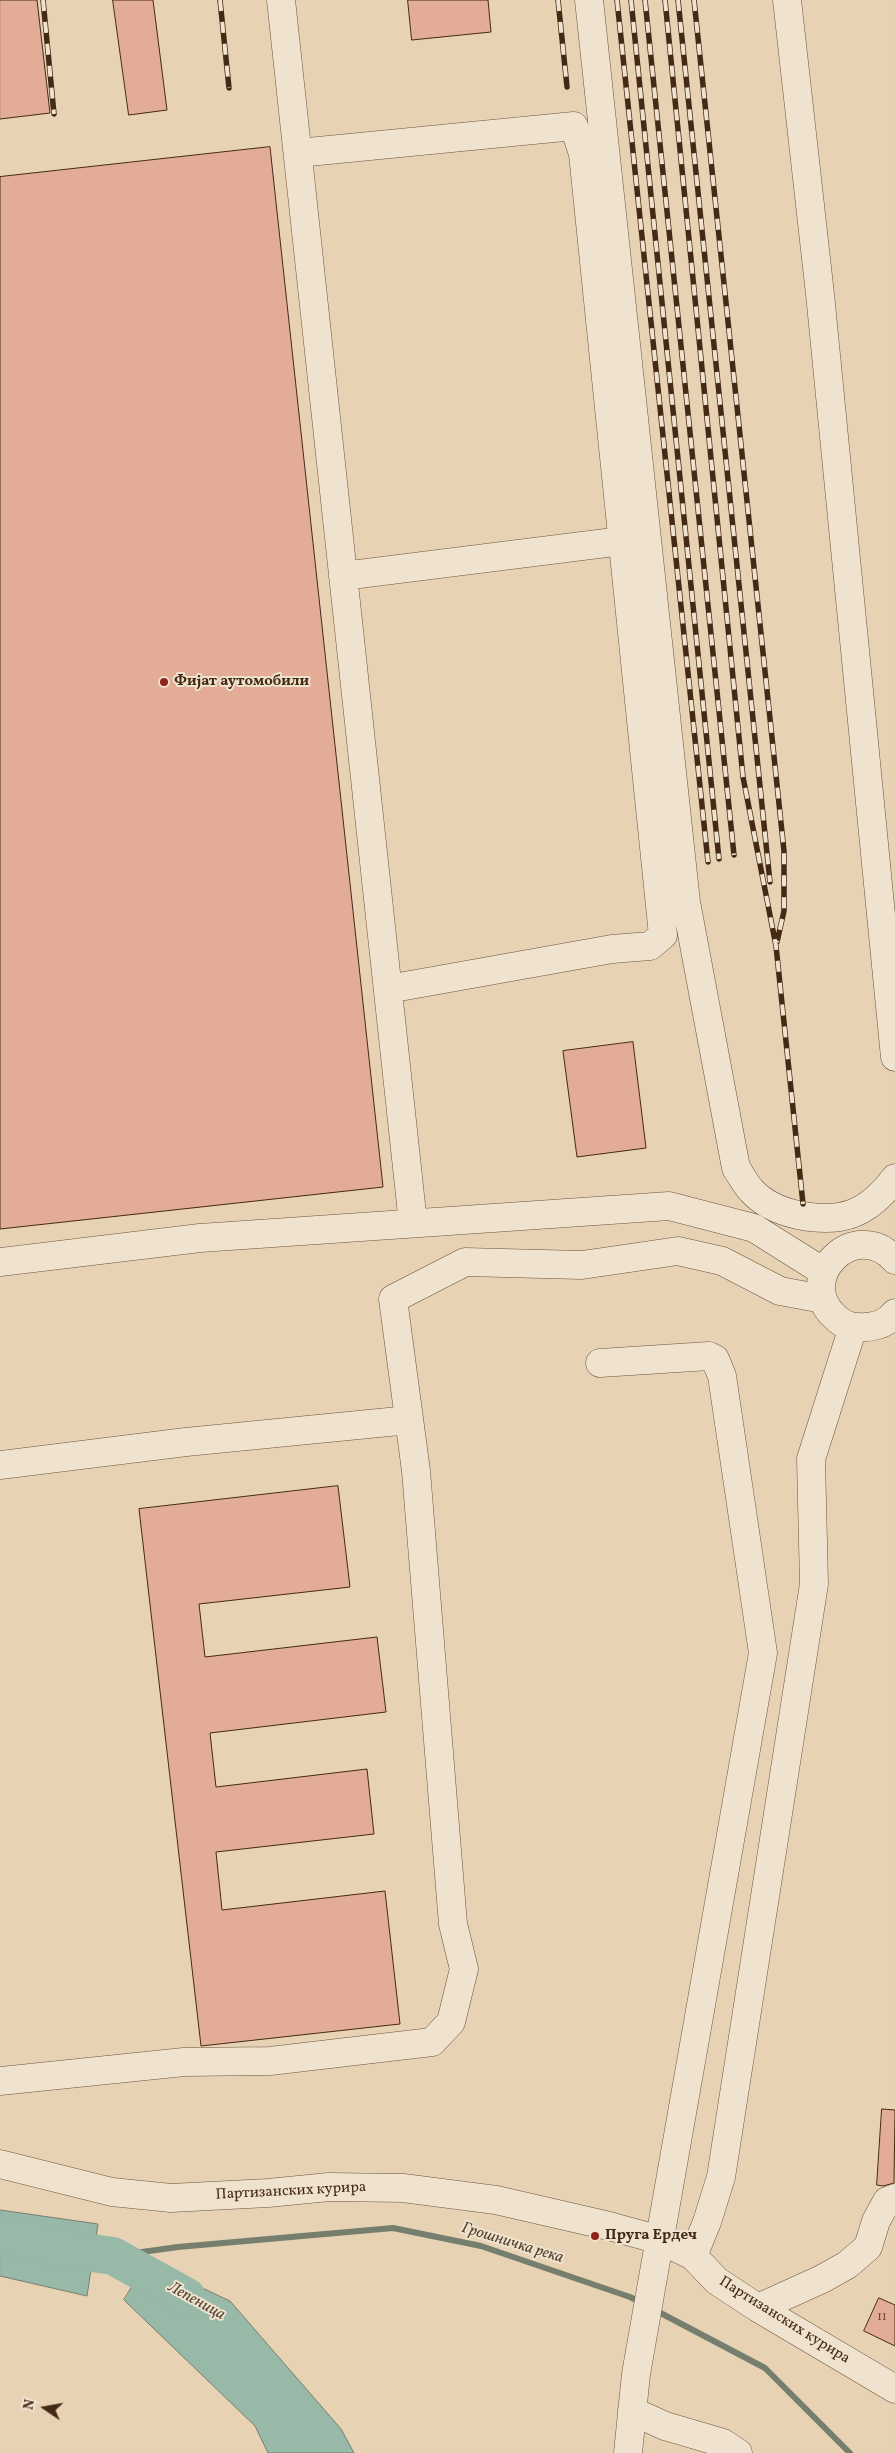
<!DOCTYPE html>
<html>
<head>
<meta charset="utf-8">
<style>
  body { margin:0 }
  #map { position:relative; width:895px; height:2453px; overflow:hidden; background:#e7d2b4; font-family:Vollkorn,serif }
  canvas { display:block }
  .north { position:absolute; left:20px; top:2383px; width:50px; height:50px; -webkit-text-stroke:4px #efe2ce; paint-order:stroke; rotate:282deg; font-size:14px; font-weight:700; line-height:20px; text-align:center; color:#442915 }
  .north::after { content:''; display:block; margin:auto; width:18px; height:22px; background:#442915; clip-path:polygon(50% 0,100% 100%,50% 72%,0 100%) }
</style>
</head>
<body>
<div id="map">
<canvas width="895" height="2453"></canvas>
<div class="north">N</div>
</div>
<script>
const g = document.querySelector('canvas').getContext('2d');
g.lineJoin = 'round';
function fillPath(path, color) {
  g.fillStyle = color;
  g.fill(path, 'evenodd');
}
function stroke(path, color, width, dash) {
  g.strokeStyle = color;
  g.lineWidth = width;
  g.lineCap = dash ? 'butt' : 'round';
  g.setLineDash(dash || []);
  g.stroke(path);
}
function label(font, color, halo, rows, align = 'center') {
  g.font = font + ' Vollkorn,serif';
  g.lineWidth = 4;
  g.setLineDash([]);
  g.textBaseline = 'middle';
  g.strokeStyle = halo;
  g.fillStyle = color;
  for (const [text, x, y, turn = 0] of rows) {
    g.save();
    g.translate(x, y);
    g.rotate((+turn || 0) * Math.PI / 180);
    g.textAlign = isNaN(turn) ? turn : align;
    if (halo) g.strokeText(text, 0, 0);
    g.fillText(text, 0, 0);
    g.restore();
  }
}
const water = new Path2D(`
  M0,2210L98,2224L87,2296L0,2276Z
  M147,2262L230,2301L341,2429L354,2453H268L255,2426L124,2300Z`);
const stream = new Path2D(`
  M113,2256L178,2247L393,2228L481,2246L630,2297L642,2303
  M653,2309L765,2368L850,2453`);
const river = new Path2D(`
  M0,2234L71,2250L113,2256L187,2297`);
const building = new Path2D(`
  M0,0H37L50,113L0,119Z
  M113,0H153L167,110L129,115Z
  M408,0H488L491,32L412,40Z
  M270,147L383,1187L0,1229V177Z
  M633,1042L646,1148L577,1157L563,1051Z
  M338,1486L350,1587L199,1604L205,1657L377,1637L386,1712L210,1733L216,1787L367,1769L374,1834L216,1852L222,1910L385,1891L400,2024L201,2046L139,1509Z
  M882,2109L895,2110L894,2183L883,2186L877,2185Z
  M879,2298L895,2305V2346L864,2331Z`);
const minor = new Path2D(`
  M281,0L413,1223
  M589,0L686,902L736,1168C741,1175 745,1184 751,1190C763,1204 780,1211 798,1215C842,1224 868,1214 895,1178
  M787,0L820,294L895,1057
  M298,153L574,126L583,154L663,935L650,946L612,949L388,989
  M343,576L622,541
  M895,1260C855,1216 794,1278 834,1316C840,1322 848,1327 857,1327C871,1328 886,1325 895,1313
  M0,1262L200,1238L669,1206L754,1228L824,1272
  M600,1363L709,1356L715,1359L722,1376L763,1653L636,2374L628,2453
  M0,1465L186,1442L409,1420
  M0,2081L184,2062L270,2061L432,2042L451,2022L464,1969L453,1924L416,1471L393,1299L465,1262L582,1265L678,1251L722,1261L780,1291L823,1299
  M0,2164L112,2192L171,2198L268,2193L329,2187L403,2188L496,2200L609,2226L660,2240L693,2256L717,2281L758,2308L895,2389
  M693,2256L707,2222L721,2177L814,1584L811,1459L853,1327
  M758,2308L822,2279L847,2265L868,2247L876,2221L887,2201L895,2198
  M632,2411L665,2426L723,2443L738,2453`);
const rail = new Path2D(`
  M43,0L54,114
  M220,0L229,88
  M558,0L567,87
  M617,0L708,862
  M631,0L719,859
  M645,0L734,855
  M665,0L743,777L776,946L803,1204
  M678,0L770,882
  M694,0L784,851V911L777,942`);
const markers = [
  [164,682,5,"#8f2418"],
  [595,2236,5,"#8f2418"]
];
const numberNames = [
  ["11",882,2318]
];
const poiNames = [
  ["Фијат аутомобили",174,682],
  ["Пруга Ердеч",605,2236]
];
const streetNames = [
  ["Партизанских курира",291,2192,-3],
  ["Партизанских курира",784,2321,32]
];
const waterNames = [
  ["Грошничка река",512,2244,17],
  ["Лепеница",196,2302,29]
];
fillPath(water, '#98b8a8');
stroke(water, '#767f6d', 1);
stroke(stream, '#767f6d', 6);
stroke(river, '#98b8a8', 38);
fillPath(building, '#e3ac97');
stroke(building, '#442915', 1);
stroke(minor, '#6d533d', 29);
stroke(minor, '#efe2ce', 28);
stroke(rail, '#442915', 5.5);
stroke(rail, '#efe2ce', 4, [11]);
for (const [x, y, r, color] of markers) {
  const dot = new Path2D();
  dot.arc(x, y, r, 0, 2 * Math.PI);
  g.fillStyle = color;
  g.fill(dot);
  stroke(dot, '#efe2ce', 2);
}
label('12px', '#6c4a36', null, numberNames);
label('bold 15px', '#442915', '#efe2ce', poiNames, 'left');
label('15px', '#442915', '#efe2ce', streetNames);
label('italic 16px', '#554632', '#efe2ce', waterNames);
</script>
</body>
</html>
